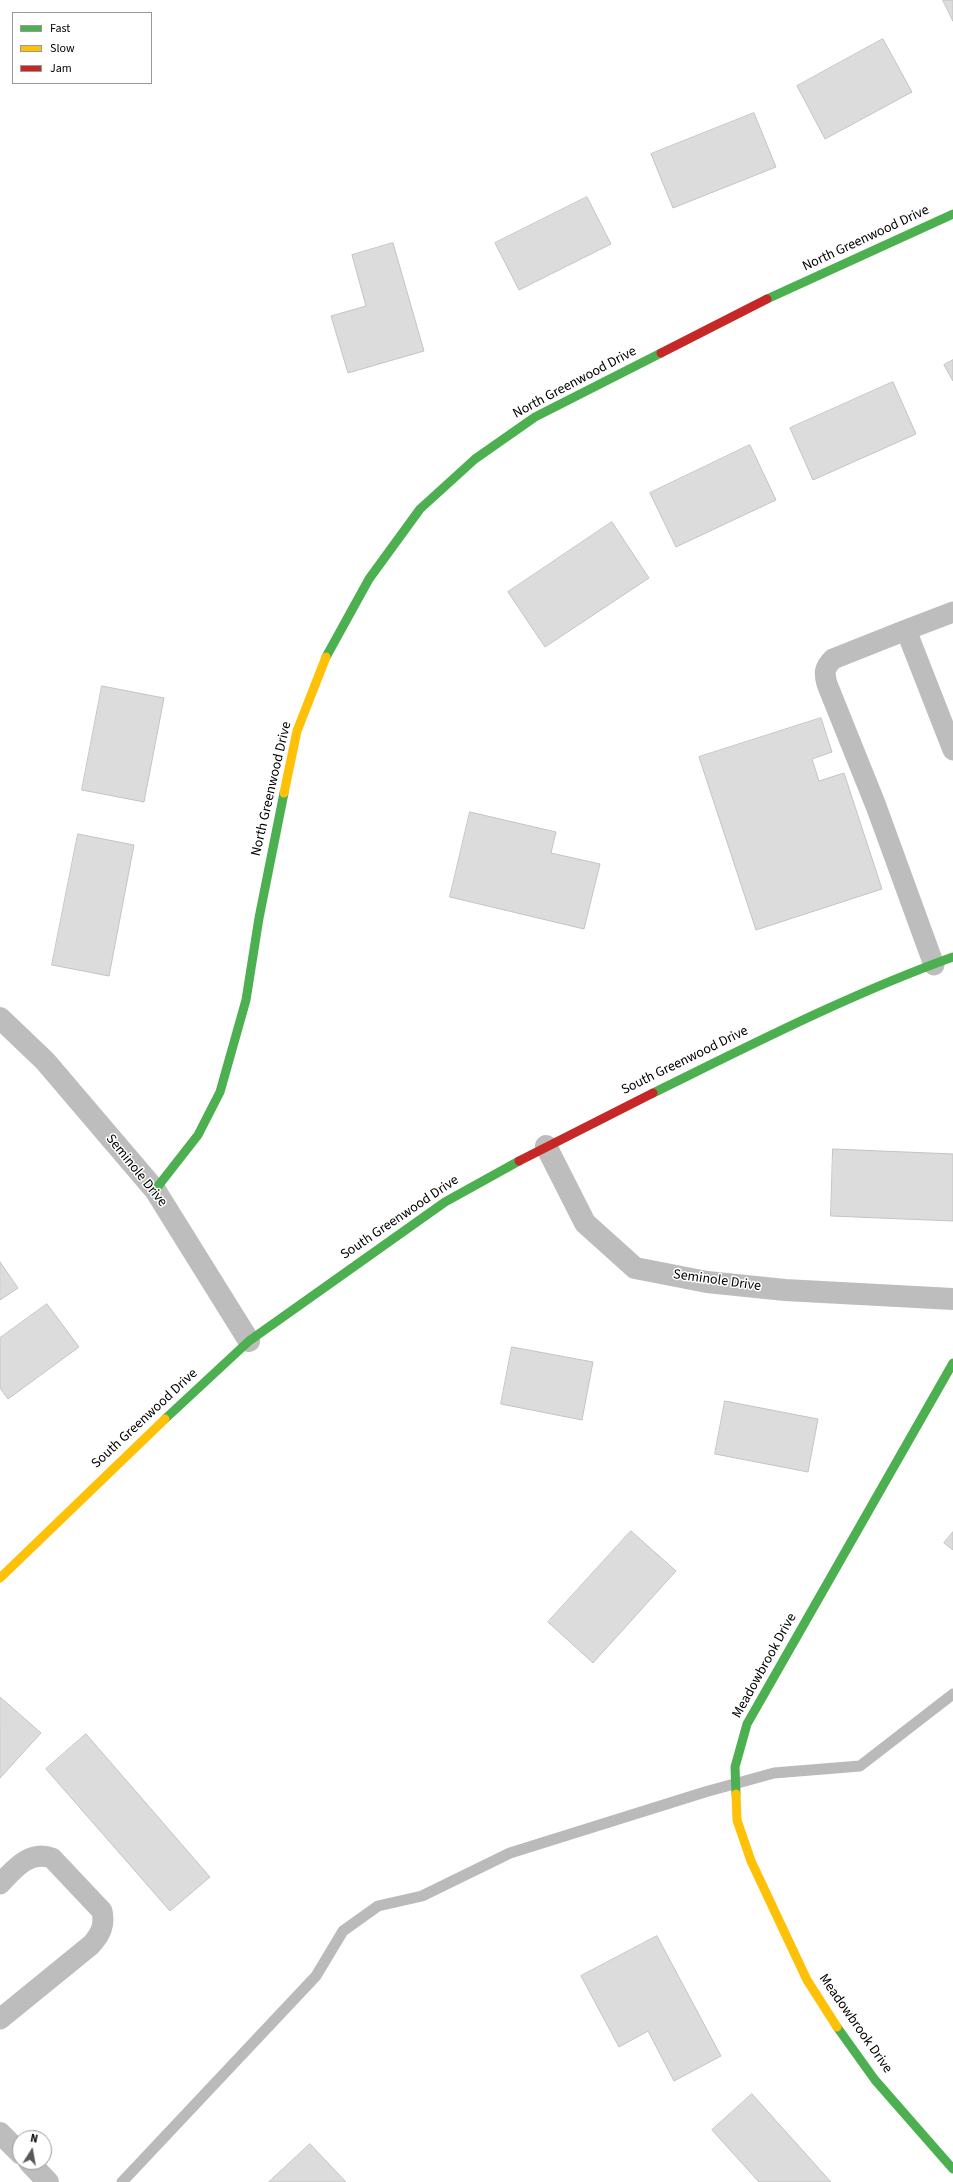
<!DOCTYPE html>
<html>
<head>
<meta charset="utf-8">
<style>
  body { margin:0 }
  #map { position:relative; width:953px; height:2182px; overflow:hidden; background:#fff; font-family:"Source Sans 3",sans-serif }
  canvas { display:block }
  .legend { position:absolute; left:12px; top:12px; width:140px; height:72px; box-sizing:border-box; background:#fff; border:1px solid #999; margin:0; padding:5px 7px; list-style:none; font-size:12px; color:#000 }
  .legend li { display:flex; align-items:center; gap:8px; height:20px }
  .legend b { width:20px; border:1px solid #999 }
  .north { position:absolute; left:12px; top:2130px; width:40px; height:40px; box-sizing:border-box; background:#fff; border:1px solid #999; border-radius:50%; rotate:11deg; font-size:11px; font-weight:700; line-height:16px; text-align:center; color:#000 }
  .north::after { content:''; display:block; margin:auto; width:14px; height:18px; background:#595959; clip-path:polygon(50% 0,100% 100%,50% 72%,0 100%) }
</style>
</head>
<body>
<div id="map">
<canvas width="953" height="2182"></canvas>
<ul class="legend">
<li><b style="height:5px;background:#4caf50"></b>Fast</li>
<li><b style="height:5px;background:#ffc107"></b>Slow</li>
<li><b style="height:5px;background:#c62828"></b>Jam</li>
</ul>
<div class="north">N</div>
</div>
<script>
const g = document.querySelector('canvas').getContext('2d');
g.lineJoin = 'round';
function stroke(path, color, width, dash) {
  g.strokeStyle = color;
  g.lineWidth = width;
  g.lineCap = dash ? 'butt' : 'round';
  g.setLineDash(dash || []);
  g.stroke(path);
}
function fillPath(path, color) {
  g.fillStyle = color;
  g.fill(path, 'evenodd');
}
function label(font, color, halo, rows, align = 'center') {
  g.font = font + ' "Source Sans 3",sans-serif';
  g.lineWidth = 3;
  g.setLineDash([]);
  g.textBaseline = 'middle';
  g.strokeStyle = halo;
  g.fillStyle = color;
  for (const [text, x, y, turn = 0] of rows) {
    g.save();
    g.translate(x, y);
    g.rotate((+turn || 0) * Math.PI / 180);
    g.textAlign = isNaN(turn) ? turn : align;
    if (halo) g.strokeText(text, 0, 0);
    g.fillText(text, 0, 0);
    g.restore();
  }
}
const stream = new Path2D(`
  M122,2182L316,1976L343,1931L378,1906L422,1896L510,1853L705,1792L774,1773L860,1766L953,1694`);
const building = new Path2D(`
  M943,0H953V21Z
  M883,39L912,92L825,139L797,86Z
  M754,113L776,167L673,208L651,154Z
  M587,197L611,244L519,290L495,243Z
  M393,243L424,351L348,373L331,316L366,306L352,255Z
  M953,360V381L944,365Z
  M893,382L916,434L813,480L790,428Z
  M750,445L776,500L676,547L650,493Z
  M612,522L649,578L545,647L508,592Z
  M102,686L164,698L144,802L82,790Z
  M821,718L832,752L812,759L819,781L844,773L882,889L756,930L699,757Z
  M470,812L556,832L551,853L600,864L584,929L450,897Z
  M78,834L134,845L109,976L52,965Z
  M833,1149L953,1154V1221L831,1216Z
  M0,1262L18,1288L0,1300Z
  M47,1304L79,1347L8,1399L0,1388V1338Z
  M512,1347L593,1362L582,1420L501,1404Z
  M725,1401L818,1419L808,1472L715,1454Z
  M631,1531L676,1571L593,1663L548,1622Z
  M953,1532V1550L944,1543Z
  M0,1697L41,1733L0,1778Z
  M86,1734L210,1877L170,1911L46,1769Z
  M657,1936L721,2056L674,2081L648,2031L619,2047L581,1976Z
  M752,2094L831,2182H759L712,2130Z
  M310,2144L346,2182H269Z`);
const lane = new Path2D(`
  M906,630L953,612
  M934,965L876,806L827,684C824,673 824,668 833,659L906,630L953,750
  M0,1884C15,1868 30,1850 52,1858L102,1911C105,1925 101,1934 91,1945L0,2019`);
const street = new Path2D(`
  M0,1018L45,1061L155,1190L249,1341
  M546,1146L585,1223L635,1268L707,1282L785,1290L953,1299
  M0,2133L20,2153
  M29,2162L48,2182`);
const fast = new Path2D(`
  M767,299L953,214
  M326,657L369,579L420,509L475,459L535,417L661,353
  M653,1093C751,1045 850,994 953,957
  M155,1190L198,1135L220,1092L246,1000L259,918L284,793
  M165,1419L249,1341L445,1202L519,1161
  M736,1794L735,1767L747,1724L953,1363
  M837,2027L875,2080L953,2169`);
const slow = new Path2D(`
  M284,793L297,731L326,657
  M0,1578L165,1419
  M736,1794L737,1820L751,1861L807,1980L837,2027`);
const jam = new Path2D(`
  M661,353L767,299
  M519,1161L653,1093`);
const streetNames = [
  ["North Greenwood Drive",866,239,-25],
  ["North Greenwood Drive",575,383,-28],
  ["North Greenwood Drive",272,789,-77],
  ["South Greenwood Drive",685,1061,-26],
  ["Seminole Drive",136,1171,51],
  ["South Greenwood Drive",400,1218,-34],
  ["Seminole Drive",717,1281,8],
  ["South Greenwood Drive",145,1419,-43],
  ["Meadowbrook Drive",765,1666,-61],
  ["Meadowbrook Drive",855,2024,55]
];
stroke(stream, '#bababa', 11);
fillPath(building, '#dcdcdc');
stroke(building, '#c4c4c4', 1);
stroke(lane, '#bdbdbd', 21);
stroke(street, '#bdbdbd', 22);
stroke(fast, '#4caf50', 9);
stroke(slow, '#ffc107', 9);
stroke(jam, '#c62828', 9);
label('14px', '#000', '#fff', streetNames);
</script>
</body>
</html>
